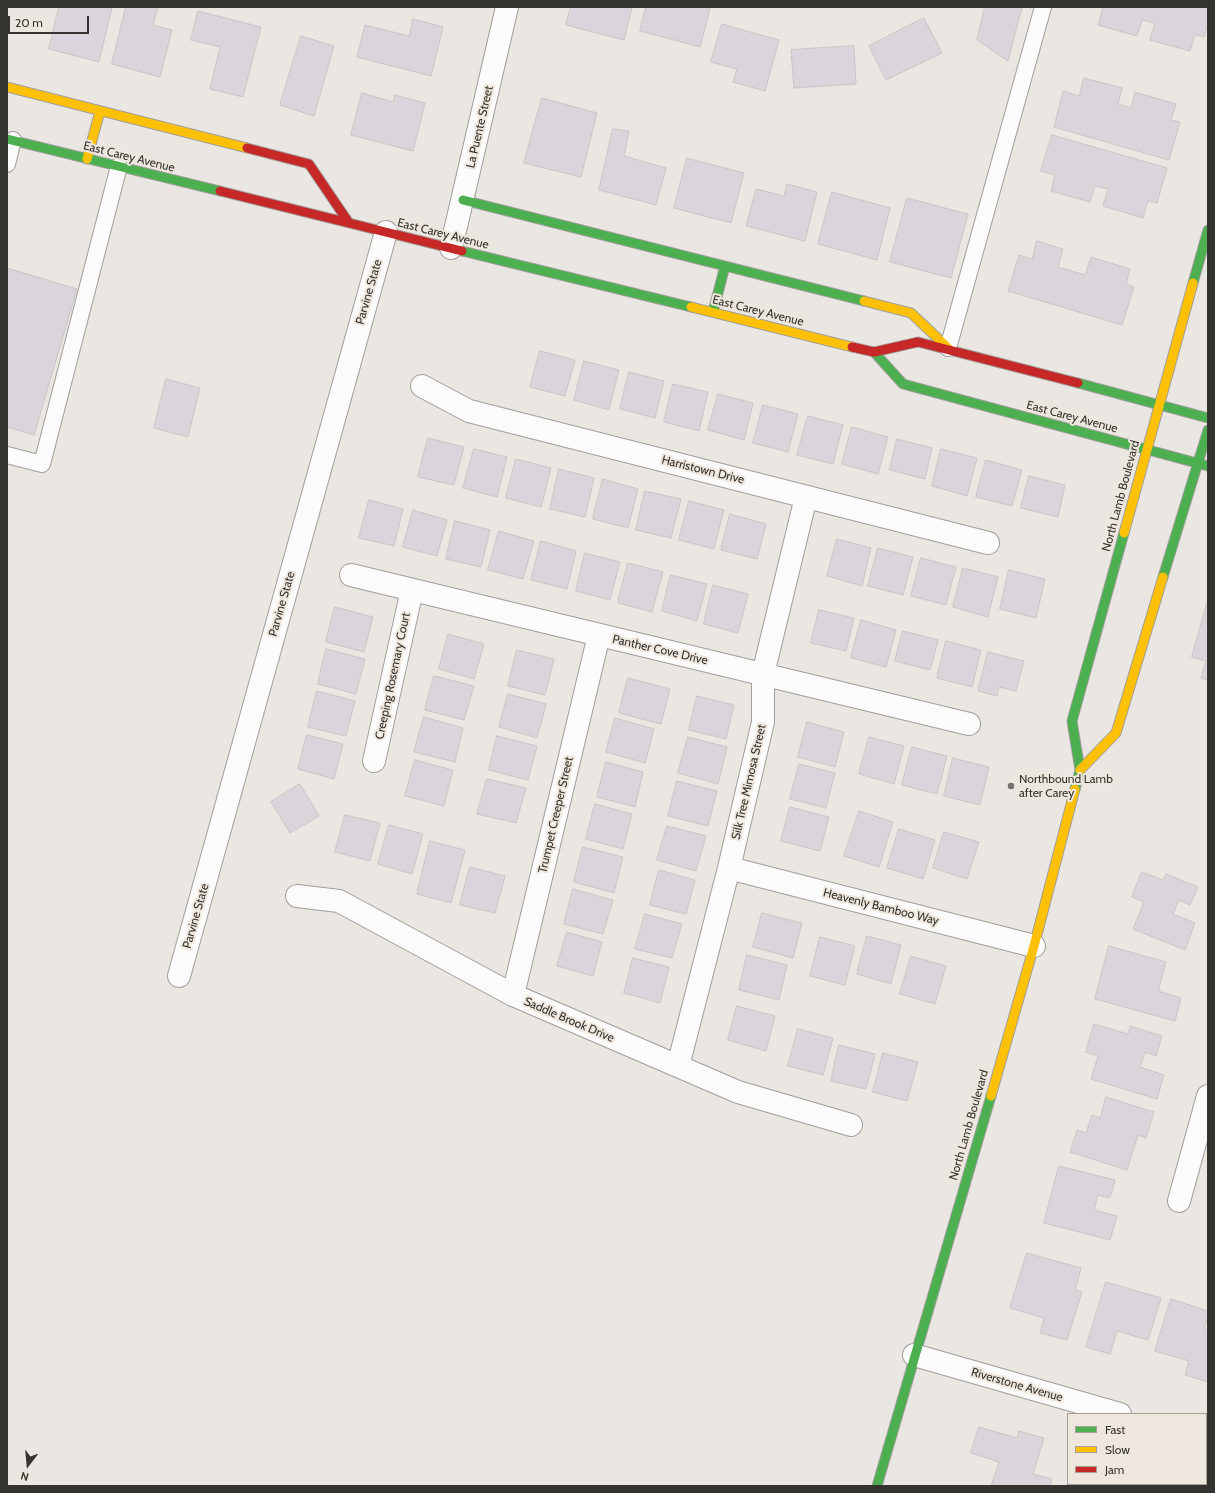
<!DOCTYPE html>
<html>
<head>
<meta charset="utf-8">
<style>
  body { margin:0 }
  #map { position:relative; width:1215px; height:1493px; overflow:hidden; background:#eae6e2; font-family:Cabin,sans-serif }
  canvas { display:block }
  .frame { position:absolute; inset:0; border:8px solid #35332f; pointer-events:none }
  .legend { position:absolute; left:1067px; top:1413px; width:140px; height:72px; box-sizing:border-box; background:#eee7de; border:1px solid #a49f98; margin:0; padding:5px 7px; list-style:none; font-size:12px; color:#35332f }
  .legend li { display:flex; align-items:center; gap:8px; height:20px }
  .legend b { width:20px; border:1px solid #a49f98 }
  .north { position:absolute; left:8px; top:1445px; width:40px; height:40px; -webkit-text-stroke:3px #eee7de; paint-order:stroke; rotate:196deg; font-size:11px; font-weight:700; line-height:16px; text-align:center; color:#35332f }
  .north::after { content:''; display:block; margin:auto; width:14px; height:18px; background:#35332f; clip-path:polygon(50% 0,100% 100%,50% 72%,0 100%) }
  .scale { position:absolute; left:8px; top:16px; width:81px; height:18px; box-sizing:border-box; border:2px solid #35332f; border-top:0; padding-left:5px; font-size:12px; line-height:14px; white-space:nowrap; color:#35332f; -webkit-text-stroke:3px #eee7de; paint-order:stroke }
</style>
</head>
<body>
<div id="map">
<canvas width="1215" height="1493"></canvas>
<div class="frame"></div>
<ul class="legend">
<li><b style="height:5px;background:#4caf50"></b>Fast</li>
<li><b style="height:5px;background:#ffc107"></b>Slow</li>
<li><b style="height:5px;background:#c62828"></b>Jam</li>
</ul>
<div class="north">N</div>
<div class="scale">20 m</div>
</div>
<script>
const g = document.querySelector('canvas').getContext('2d');
g.lineJoin = 'round';
function fillPath(path, color) {
  g.fillStyle = color;
  g.fill(path, 'evenodd');
}
function stroke(path, color, width, dash) {
  g.strokeStyle = color;
  g.lineWidth = width;
  g.lineCap = dash ? 'butt' : 'round';
  g.setLineDash(dash || []);
  g.stroke(path);
}
function label(font, color, halo, rows, align = 'center') {
  g.font = font + ' Cabin,sans-serif';
  g.lineWidth = 4;
  g.setLineDash([]);
  g.textBaseline = 'middle';
  g.strokeStyle = halo;
  g.fillStyle = color;
  for (const [text, x, y, turn = 0] of rows) {
    g.save();
    g.translate(x, y);
    g.rotate((+turn || 0) * Math.PI / 180);
    g.textAlign = isNaN(turn) ? turn : align;
    if (halo) g.strokeText(text, 0, 0);
    g.fillText(text, 0, 0);
    g.restore();
  }
}
const building = new Path2D(`
  M59,7H112L99,62L49,49Z
  M126,7H158L153,25L172,30L160,77L112,64Z
  M571,7H632L624,40L566,25Z
  M646,7H702L710,9L700,47L640,31Z
  M985,7H1022L1008,61L977,40Z
  M1097,7H1208V23L1204,37L1195,35L1190,51L1150,40L1155,23L1142,20L1137,36L1098,25L1103,8Z
  M198,11L261,27L243,97L210,89L220,47L191,40Z
  M924,18L942,53L886,80L869,46Z
  M413,19L443,27L431,76L357,57L365,25L409,36Z
  M722,24L779,40L765,91L733,82L737,69L711,62Z
  M301,36L334,46L314,116L280,105Z
  M854,46L856,84L794,88L791,50Z
  M1084,78L1122,88L1118,104L1131,108L1135,92L1176,104L1171,120L1180,122L1169,160L1054,127L1063,91L1079,96Z
  M362,93L393,102L395,95L425,103L413,151L351,135Z
  M542,98L597,113L581,177L524,163Z
  M613,129L629,131L624,156L666,168L656,205L599,190Z
  M1052,135L1167,168L1157,203L1148,201L1143,218L1103,206L1108,189L1095,186L1090,202L1051,191L1055,175L1041,171Z
  M687,158L744,173L731,223L674,208Z
  M787,184L817,192L805,241L746,226L756,189L784,196Z
  M832,192L890,208L877,260L818,244Z
  M907,198L968,214L951,278L890,262Z
  M1037,241L1063,249L1058,267L1085,275L1091,257L1130,269L1126,284L1134,287L1122,325L1008,291L1019,255L1032,259Z
  M7,268L77,289L34,435L7,427Z
  M540,351L575,360L565,396L530,387Z
  M584,361L619,370L609,410L574,400Z
  M629,372L664,381L655,418L620,409Z
  M166,379L200,388L188,437L154,428Z
  M673,384L708,392L699,431L664,422Z
  M718,394L753,403L744,440L708,430Z
  M763,405L798,414L788,452L753,443Z
  M808,416L843,425L833,464L797,455Z
  M852,427L888,437L878,474L842,464Z
  M428,438L464,447L454,485L418,477Z
  M897,439L932,448L925,479L890,470Z
  M474,449L507,457L497,497L463,488Z
  M941,449L977,458L967,496L932,486Z
  M516,459L551,468L541,507L506,498Z
  M986,460L1022,470L1012,506L976,497Z
  M559,469L594,478L585,517L550,509Z
  M1029,476L1065,485L1058,517L1021,508Z
  M603,479L638,489L628,528L593,519Z
  M645,491L681,499L671,538L636,530Z
  M369,500L403,509L394,546L359,538Z
  M689,501L724,510L714,549L679,540Z
  M413,510L447,520L437,556L403,547Z
  M730,514L766,524L757,559L721,550Z
  M455,521L490,530L481,567L446,559Z
  M499,531L534,541L523,579L488,570Z
  M837,539L871,548L862,586L827,576Z
  M541,541L576,551L567,589L531,580Z
  M878,548L913,557L903,595L868,586Z
  M585,553L620,562L610,600L576,591Z
  M921,558L956,567L946,605L911,596Z
  M628,563L663,572L652,612L618,603Z
  M963,568L998,577L988,617L953,607Z
  M1009,570L1045,579L1036,618L1000,609Z
  M671,575L707,584L697,621L662,611Z
  M713,585L748,594L738,633L704,624Z
  M1208,599V680L1201,678L1206,661L1192,657Z
  M335,607L373,617L364,652L326,642Z
  M819,610L854,618L846,651L811,643Z
  M861,620L896,630L886,667L851,658Z
  M903,631L938,640L930,670L895,661Z
  M448,634L484,644L474,679L439,669Z
  M946,641L981,650L972,687L937,678Z
  M326,649L365,659L356,694L318,684Z
  M517,650L554,659L545,695L508,686Z
  M988,652L1024,661L1016,691L999,687L997,696L978,691Z
  M434,676L474,686L464,720L425,710Z
  M628,678L670,689L661,724L619,713Z
  M317,691L355,701L346,736L308,727Z
  M508,694L546,704L537,738L499,727Z
  M697,696L734,705L726,739L689,730Z
  M424,717L463,728L455,762L414,752Z
  M615,718L654,729L645,763L606,752Z
  M807,722L844,732L835,767L798,757Z
  M307,735L343,744L334,779L298,769Z
  M497,736L537,746L528,780L489,770Z
  M688,737L727,747L718,784L678,773Z
  M869,737L904,746L894,784L859,774Z
  M912,747L947,756L937,794L902,785Z
  M953,758L989,767L980,805L944,796Z
  M415,760L453,770L444,806L405,796Z
  M606,762L643,772L635,807L597,797Z
  M799,764L835,773L826,808L790,799Z
  M487,779L526,788L516,823L477,814Z
  M677,781L717,791L708,826L668,816Z
  M300,784L319,816L290,833L271,802Z
  M595,804L632,814L623,849L586,839Z
  M790,807L829,817L820,851L781,841Z
  M859,811L893,822L879,867L844,856Z
  M345,815L380,823L370,861L335,852Z
  M389,825L423,834L412,874L378,864Z
  M667,826L706,836L696,871L657,860Z
  M899,829L935,840L923,879L887,868Z
  M944,832L979,842L967,879L933,868Z
  M430,841L465,850L451,903L417,894Z
  M583,847L623,857L614,893L574,882Z
  M470,867L505,876L495,913L460,905Z
  M659,870L695,880L686,914L650,905Z
  M1142,872L1163,880L1166,874L1198,887L1190,905L1179,900L1173,914L1195,923L1185,950L1133,929L1144,902L1132,897Z
  M573,889L613,900L603,934L564,924Z
  M762,913L802,923L793,958L753,947Z
  M645,914L682,924L672,958L635,949Z
  M567,932L602,942L593,976L557,966Z
  M867,936L901,945L891,984L857,974Z
  M820,937L855,946L845,985L810,976Z
  M1109,946L1166,962L1158,991L1181,998L1175,1021L1095,999Z
  M747,955L787,965L779,1000L739,990Z
  M911,956L946,966L935,1004L900,994Z
  M633,958L669,967L660,1003L624,993Z
  M737,1006L775,1016L766,1051L728,1040Z
  M1094,1024L1128,1034L1130,1026L1162,1036L1156,1056L1145,1052L1140,1067L1164,1075L1157,1099L1091,1079L1098,1056L1086,1052Z
  M798,1029L833,1038L823,1075L788,1066Z
  M839,1045L875,1054L866,1089L831,1081Z
  M883,1053L918,1062L907,1101L873,1092Z
  M1106,1097L1154,1112L1146,1138L1138,1135L1127,1170L1070,1152L1077,1130L1086,1133L1092,1115L1100,1118Z
  M1059,1166L1115,1180L1110,1198L1098,1195L1094,1210L1117,1216L1110,1240L1044,1223Z
  M1027,1253L1081,1268L1075,1290L1082,1292L1067,1340L1040,1333L1044,1318L1010,1308Z
  M1106,1282L1161,1298L1148,1340L1117,1331L1110,1354L1086,1347Z
  M1171,1299L1208,1311V1317L1204,1329L1208,1330V1382L1185,1375L1189,1361L1155,1351Z
  M979,1427L1017,1438L1019,1431L1044,1438L1033,1474L1052,1479L1050,1486H991L999,1462L971,1453Z`);
const lane = new Path2D(`
  M7,164L13,140
  M948,348L1043,7
  M7,455L42,464L119,166`);
const street = new Path2D(`
  M451,248L507,7
  M422,386L469,411L988,543
  M351,575L969,724
  M374,761L412,590
  M729,868L1034,946
  M297,896L339,901L513,995L738,1092L851,1125
  M179,976L386,232
  M513,995L599,635
  M678,1066L729,868L763,722V674L806,497
  M1179,1201L1208,1096
  M914,1355L1120,1414
  M1206,1438H1208
  M1104,1486L1105,1484`);
const fast = new Path2D(`
  M7,139L220,191
  M463,200L864,301
  M462,251L691,307
  M1193,283L1208,230
  M713,312L725,266
  M874,352L903,384L1208,466
  M1078,383L1208,418
  M1163,577L1208,430
  M1075,789L1080,770L1072,721L1124,533
  M877,1486L991,1096`);
const slow = new Path2D(`
  M7,87L247,148
  M87,159L100,111
  M864,301L911,313L948,348
  M691,307L852,347
  M1124,533L1193,283
  M1080,770L1116,733L1163,577
  M991,1096L1034,946L1075,789`);
const jam = new Path2D(`
  M247,148L309,164L349,223
  M220,191L462,251
  M852,347L874,352L918,342L1078,383`);
const markers = [
  [1011,786,4,"#74726e"]
];
const streetNames = [
  ["La Puente Street",480,127,-77],
  ["East Carey Avenue",129,157,14],
  ["East Carey Avenue",443,234,14],
  ["Parvine State",369,292,-74],
  ["East Carey Avenue",758,311,14],
  ["East Carey Avenue",1072,417,15],
  ["Harristown Drive",703,470,14],
  ["North Lamb Boulevard",1121,496,-75],
  ["Parvine State",282,604,-74],
  ["Panther Cove Drive",660,650,13],
  ["Creeping Rosemary Court",393,676,-78],
  ["Silk Tree Mimosa Street",749,782,-77],
  ["Trumpet Creeper Street",556,815,-77],
  ["Heavenly Bamboo Way",881,907,14],
  ["Parvine State",196,916,-74],
  ["Saddle Brook Drive",569,1020,23],
  ["North Lamb Boulevard",969,1125,-74],
  ["Riverstone Avenue",1017,1385,16]
];
const poiNames = [
  ["Northbound Lamb",1019,779],
  ["after Carey",1019,793]
];
fillPath(building, '#dad4db');
stroke(building, '#c8c5c5', 1);
stroke(lane, '#a19e9b', 18);
stroke(street, '#a19e9b', 24);
stroke(fast, '#a19e9b', 11);
stroke(slow, '#a19e9b', 11);
stroke(jam, '#a19e9b', 11);
stroke(lane, '#fcfbfb', 16);
stroke(street, '#fcfbfb', 22);
stroke(fast, '#4caf50', 9);
stroke(slow, '#ffc107', 9);
stroke(jam, '#c62828', 9);
for (const [x, y, r, color] of markers) {
  const dot = new Path2D();
  dot.arc(x, y, r, 0, 2 * Math.PI);
  g.fillStyle = color;
  g.fill(dot);
  stroke(dot, '#eee7de', 1.5);
}
label('12px', '#35332f', '#eee7de', streetNames);
label('12px', '#35332f', '#eee7de', poiNames, 'left');
</script>
</body>
</html>
